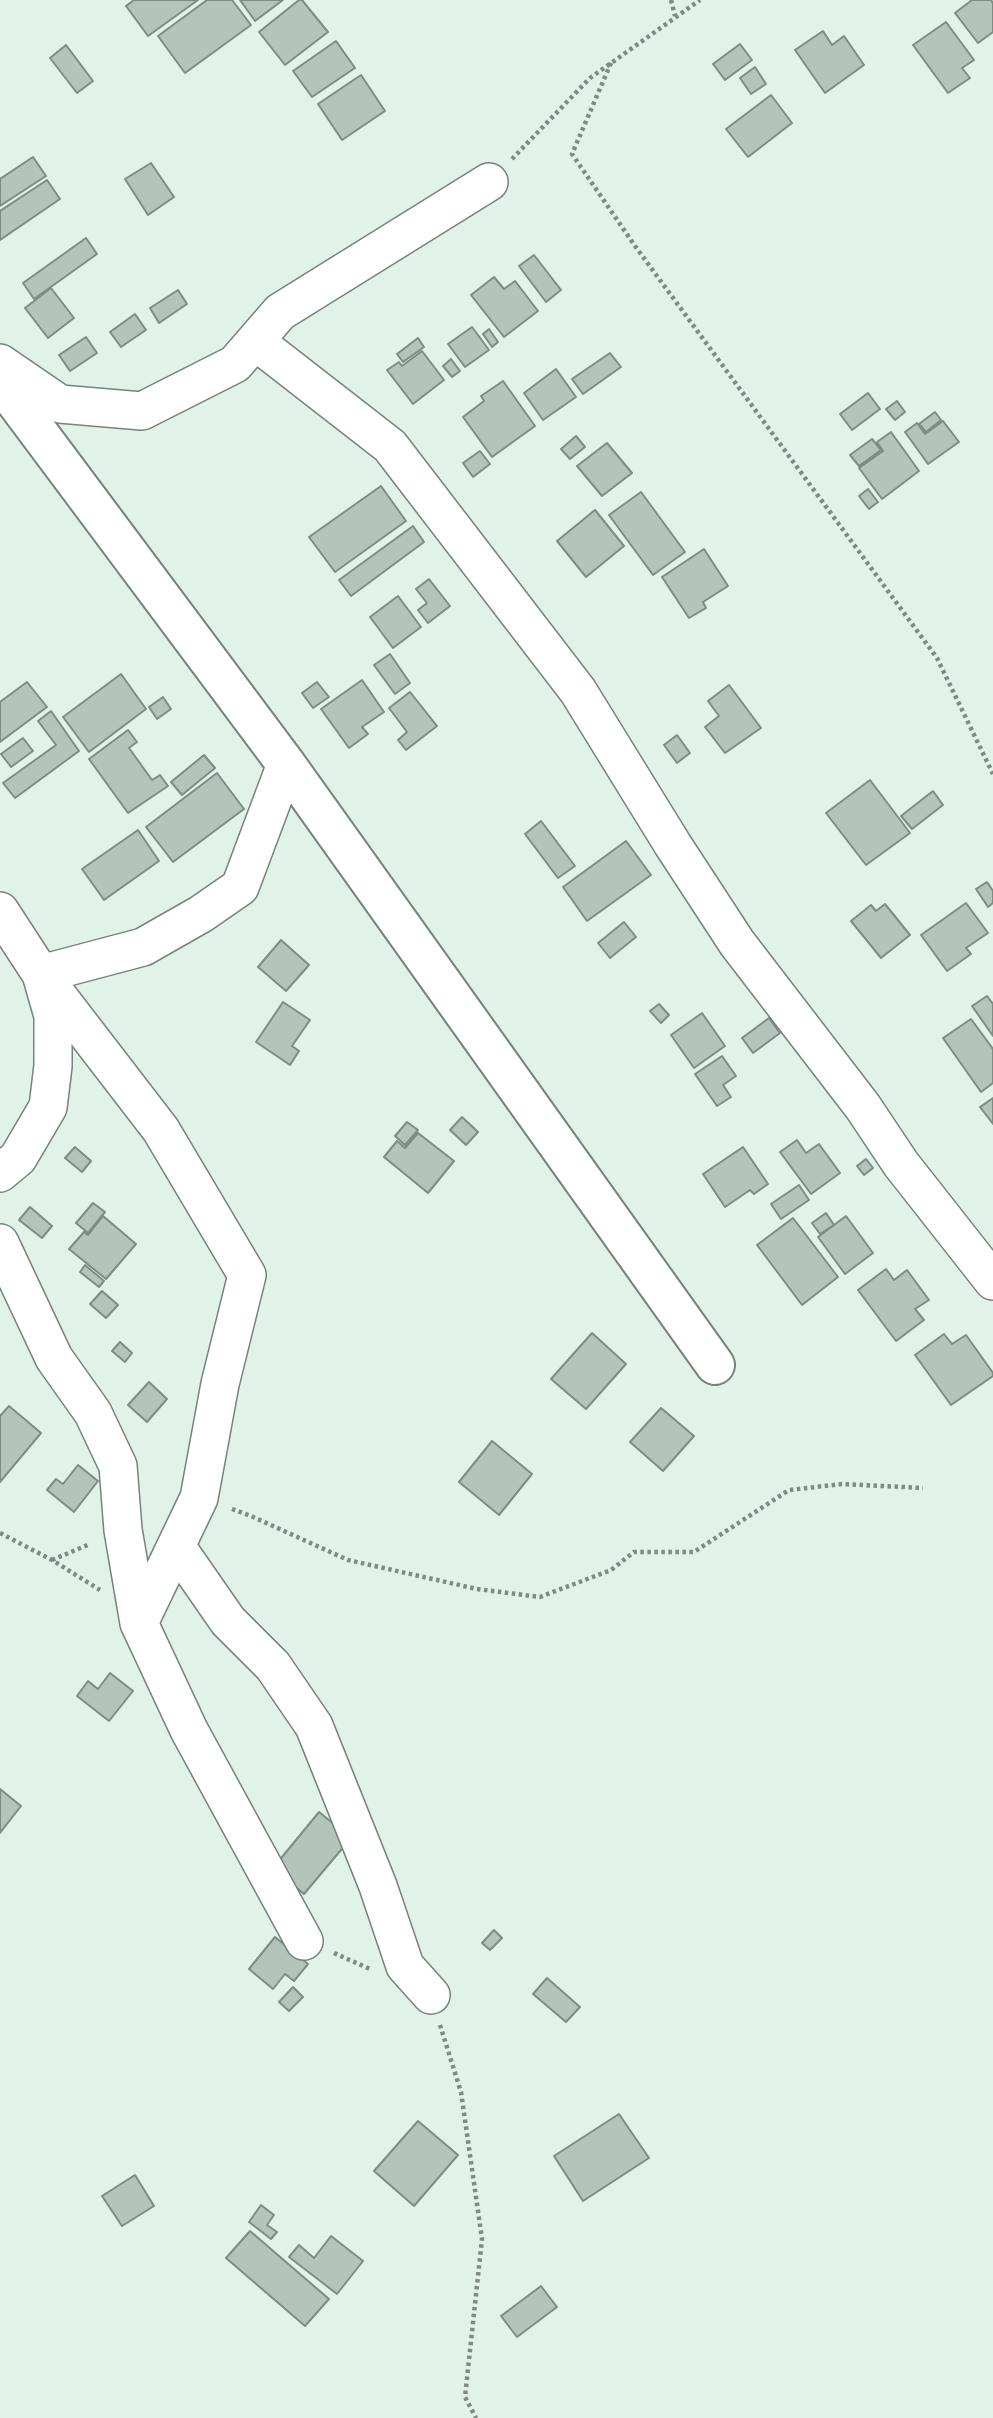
<!DOCTYPE html>
<html>
<head>
<meta charset="utf-8">
<style>
  body { margin:0 }
  canvas { display:block; background:#e1f2e9 }
</style>
</head>
<body>
<canvas width="993" height="2418"></canvas>
<script>
const g = document.querySelector('canvas').getContext('2d');
g.lineJoin = 'round';
function fillPath(path, color) {
  g.fillStyle = color;
  g.fill(path, 'evenodd');
}
function stroke(path, color, width, dash) {
  g.strokeStyle = color;
  g.lineWidth = width;
  g.lineCap = dash ? 'butt' : 'round';
  g.setLineDash(dash || []);
  g.stroke(path);
}
const building = new Path2D(`
  M134,0H198L148,36L126,6Z
  M207,0H232L251,25L185,73L158,36Z
  M240,0H283L255,21Z
  M299,0H302L328,32L285,65L259,32Z
  M972,0H991L993,3V32L978,43L955,13Z
  M946,22L974,60L962,68L970,78L948,93L913,45Z
  M823,31L832,45L844,36L864,65L825,93L795,50Z
  M336,41L355,68L312,97L293,71Z
  M740,44L752,60L725,80L713,64Z
  M66,45L93,81L77,93L50,58Z
  M755,67L766,84L751,94L740,78Z
  M361,75L385,111L342,140L318,104Z
  M771,95L792,123L748,157L726,129Z
  M33,157L46,176L0,206V179Z
  M151,163L174,197L148,215L125,179Z
  M47,180L60,199L0,240V211Z
  M86,238L97,254L34,299L23,283Z
  M534,255L561,290L546,302L519,266Z
  M494,277L504,289L515,281L538,311L504,337L471,295Z
  M51,288L74,318L48,338L25,308Z
  M178,290L187,304L159,323L150,308Z
  M135,314L146,330L121,347L110,332Z
  M472,327L489,350L465,367L448,344Z
  M489,329L498,342L492,347L483,334Z
  M86,337L97,353L70,371L59,355Z
  M418,338L424,347L403,362L397,354Z
  M422,351L444,380L413,404L387,370L399,362L402,366Z
  M610,353L621,367L583,394L572,379Z
  M451,359L460,371L452,377L443,366Z
  M556,369L576,397L543,420L524,393Z
  M503,381L535,426L492,457L463,417L484,401L481,396Z
  M868,393L880,409L852,430L840,414Z
  M897,401L905,412L895,420L886,409Z
  M935,412L941,420L926,432L919,424Z
  M943,421L959,442L928,464L905,432L917,423L925,434Z
  M891,432L919,471L882,499L859,468L883,451L877,442Z
  M576,436L585,447L570,459L561,449Z
  M872,439L881,450L859,466L850,455Z
  M607,443L632,473L602,496L577,466Z
  M480,451L490,464L473,477L463,463Z
  M381,486L406,521L335,572L309,537Z
  M868,489L878,502L869,509L859,496Z
  M641,492L685,552L653,575L609,515Z
  M595,510L624,546L586,577L557,541Z
  M413,526L424,542L351,596L339,580Z
  M704,549L728,586L703,602L706,608L689,618L662,577Z
  M429,579L450,606L428,623L418,610L427,603L416,589Z
  M398,596L421,627L393,648L370,617Z
  M390,654L410,683L395,694L374,665Z
  M121,674L146,709L89,752L63,717Z
  M362,680L384,712L362,727L368,734L349,748L321,709Z
  M27,682L47,707L0,742V702Z
  M317,682L329,697L313,708L302,693Z
  M729,685L761,728L725,753L705,727L719,716L708,701Z
  M410,692L437,726L406,750L398,740L407,732L389,708Z
  M163,697L171,709L157,719L149,707Z
  M51,711L79,751L15,798L3,783L56,745L38,721Z
  M128,730L137,742L129,748L152,780L160,775L168,786L128,813L89,759Z
  M677,735L690,753L677,763L664,745Z
  M23,738L33,751L11,767L1,754Z
  M204,755L215,768L182,795L171,782Z
  M217,773L244,809L173,862L146,827Z
  M870,780L910,833L866,865L826,813Z
  M933,791L943,805L912,829L901,816Z
  M541,821L575,866L558,878L525,834Z
  M138,830L159,861L104,900L82,869Z
  M626,841L651,875L587,921L563,887Z
  M987,882L993,891V903L988,907L976,889Z
  M966,903L988,933L966,948L971,954L947,971L921,935Z
  M885,904L910,935L881,958L851,921L871,905L876,911Z
  M624,922L636,937L610,958L598,943Z
  M281,940L309,965L286,991L258,967Z
  M987,996L993,1004V1036L972,1006Z
  M283,1002L310,1020L292,1046L299,1051L290,1065L256,1042Z
  M659,1004L669,1015L661,1023L650,1011Z
  M702,1013L725,1046L694,1068L671,1035Z
  M769,1018L780,1033L753,1053L742,1038Z
  M971,1019L993,1049V1083L981,1092L943,1038Z
  M722,1056L736,1076L723,1085L731,1097L717,1106L695,1074Z
  M993,1098V1124L980,1107Z
  M462,1117L478,1132L466,1145L450,1130Z
  M407,1122L418,1130L405,1145L395,1136Z
  M418,1133L454,1161L428,1193L384,1157L397,1141L405,1148Z
  M797,1140L806,1153L819,1144L840,1173L811,1194L780,1152Z
  M75,1147L91,1161L82,1172L65,1158Z
  M743,1147L768,1184L754,1194L750,1190L725,1207L703,1174Z
  M866,1159L873,1168L864,1175L857,1166Z
  M799,1185L809,1200L781,1219L771,1204Z
  M93,1203L105,1212L88,1233L76,1223Z
  M30,1207L52,1226L42,1238L19,1220Z
  M826,1213L834,1225L820,1234L812,1223Z
  M103,1216L136,1244L106,1279L69,1249L84,1232L88,1235Z
  M846,1216L873,1253L845,1274L818,1237Z
  M793,1218L838,1277L802,1305L757,1245Z
  M85,1265L104,1281L99,1287L80,1272Z
  M886,1269L894,1280L907,1270L929,1300L915,1309L924,1320L896,1341L858,1290Z
  M102,1291L118,1305L106,1318L90,1304Z
  M592,1333L626,1364L586,1409L551,1379Z
  M944,1334L952,1344L966,1335L993,1373V1376L951,1405L915,1355Z
  M120,1342L132,1353L125,1362L112,1351Z
  M149,1382L167,1399L147,1422L128,1405Z
  M9,1406L41,1433L0,1482V1416Z
  M661,1408L694,1436L663,1471L630,1442Z
  M492,1441L532,1474L499,1515L459,1482Z
  M78,1465L98,1481L74,1512L47,1490L56,1479L63,1484Z
  M110,1673L133,1691L109,1721L77,1696L88,1681L98,1689Z
  M0,1789L21,1806L0,1833Z
  M319,1812L351,1838L304,1894L273,1868Z
  M494,1930L502,1938L490,1950L482,1943Z
  M275,1937L308,1964L294,1981L285,1974L273,1989L249,1969Z
  M547,1978L580,2007L566,2022L533,1994Z
  M293,1987L303,1997L289,2011L279,2002Z
  M619,2114L649,2158L583,2201L554,2156Z
  M418,2121L458,2155L414,2206L374,2171Z
  M135,2175L154,2206L122,2226L102,2196Z
  M261,2205L274,2215L267,2225L277,2232L271,2239L249,2222Z
  M250,2231L329,2299L305,2326L226,2258Z
  M331,2236L363,2261L337,2294L289,2257L299,2245L314,2258Z
  M541,2286L557,2307L517,2337L501,2316Z`);
const path = new Path2D(`
  M671,0L675,16
  M611,63L572,154L635,246L937,658L993,774
  M512,159L590,78L700,0
  M232,1509L251,1516L348,1560L477,1589L540,1597L611,1570L634,1552H694L789,1490L842,1484L923,1488
  M0,1533L52,1560L100,1590
  M52,1560L90,1544
  M334,1953L370,1969
  M440,2025L461,2092L482,2239L465,2397L476,2418`);
const street = new Path2D(`
  M255,341L390,446L578,691L673,845L737,943L863,1107L901,1164L993,1281
  M0,363L60,404L142,411L235,364L280,312L489,182
  M0,911L41,974L161,1130L247,1275L220,1384L199,1498L139,1623L189,1730L304,1941
  M0,1173L18,1158L48,1107L53,1066V1016L41,974L143,947L201,914L240,887L286,764
  M0,1243L54,1358L93,1413L118,1466L123,1530L139,1623
  M176,1546L228,1621L273,1666L314,1726L378,1886L405,1966L431,1995`);
const secondary = new Path2D(`
  M0,381L286,764L715,1365`);
fillPath(building, '#b3c4bb');
stroke(building, '#7d8d85', 2);
stroke(street, '#74847c', 40);
stroke(secondary, '#74847c', 42);
stroke(path, '#7e8a83', 4.5, [3.5, 3.5]);
stroke(street, '#fff', 37);
stroke(secondary, '#fff', 38);
</script>
</body>
</html>
